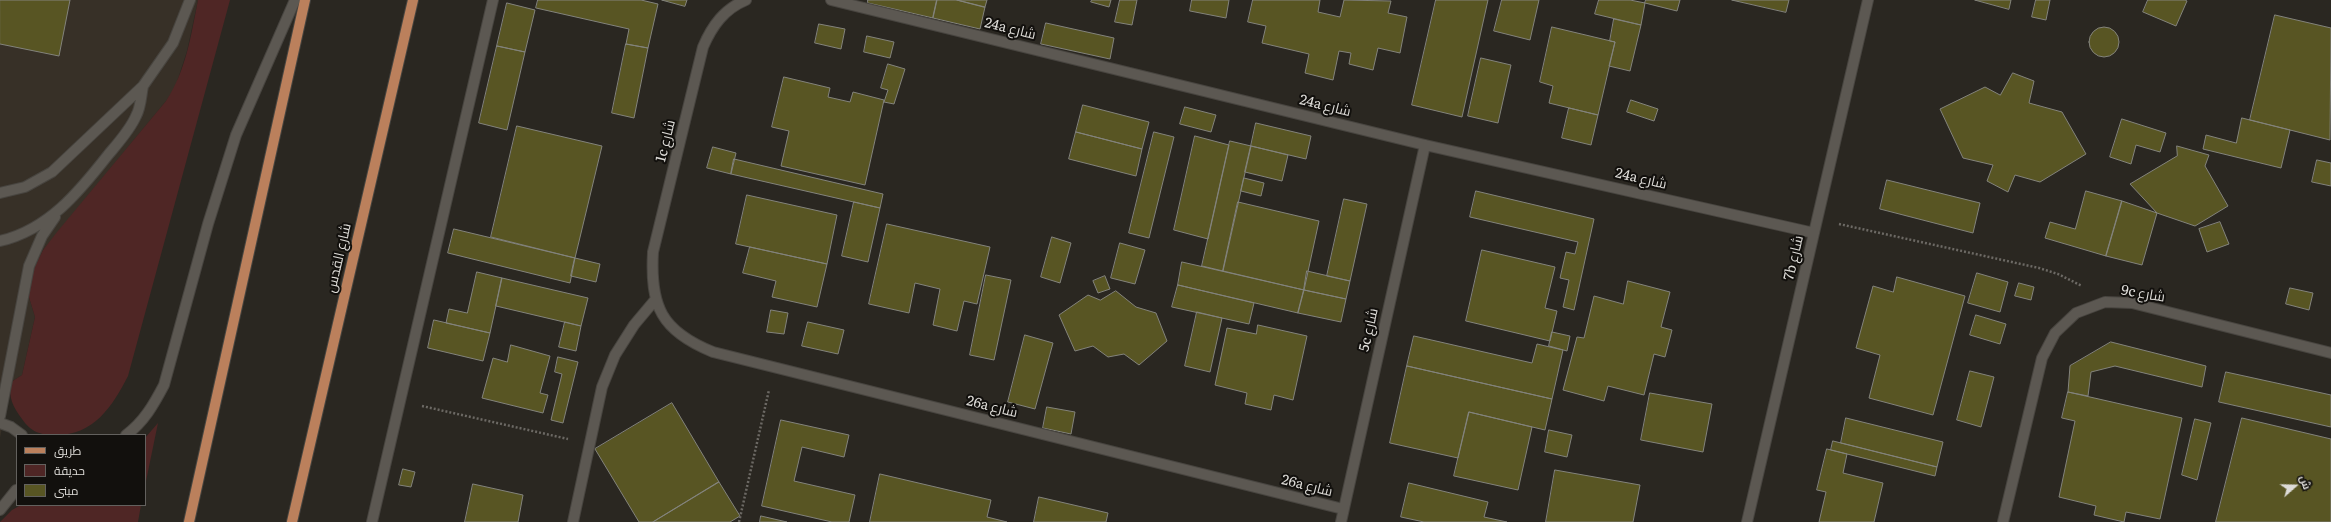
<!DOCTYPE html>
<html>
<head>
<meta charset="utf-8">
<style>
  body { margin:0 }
  #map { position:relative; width:2331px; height:522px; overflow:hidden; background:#2a2721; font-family:Literata,Cairo,serif }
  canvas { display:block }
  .legend { position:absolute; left:16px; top:434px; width:130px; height:72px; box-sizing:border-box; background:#12100d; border:1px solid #63615e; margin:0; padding:5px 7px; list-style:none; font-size:12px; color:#dddbd7 }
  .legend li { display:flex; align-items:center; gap:8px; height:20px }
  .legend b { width:20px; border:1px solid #63615e }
  .north { position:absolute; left:2275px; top:466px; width:40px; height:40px; -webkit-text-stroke:3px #12100d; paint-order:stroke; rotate:70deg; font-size:11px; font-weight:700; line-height:16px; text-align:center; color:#dddbd7 }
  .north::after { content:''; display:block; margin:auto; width:14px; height:18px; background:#dddbd7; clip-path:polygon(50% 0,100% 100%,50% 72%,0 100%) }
</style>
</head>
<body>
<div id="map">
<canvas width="2331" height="522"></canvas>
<ul class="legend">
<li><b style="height:5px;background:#bb805c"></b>طريق</li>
<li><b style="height:11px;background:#4f2625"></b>حديقة</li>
<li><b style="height:11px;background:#585523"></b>مبنى</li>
</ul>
<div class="north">ش</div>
</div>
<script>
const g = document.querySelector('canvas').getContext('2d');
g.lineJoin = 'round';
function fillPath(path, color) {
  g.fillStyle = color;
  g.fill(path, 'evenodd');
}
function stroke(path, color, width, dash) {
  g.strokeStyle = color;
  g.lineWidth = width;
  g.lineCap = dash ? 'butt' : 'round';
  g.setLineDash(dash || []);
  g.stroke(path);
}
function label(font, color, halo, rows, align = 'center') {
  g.font = font + ' Literata,Cairo,serif';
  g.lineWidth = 4;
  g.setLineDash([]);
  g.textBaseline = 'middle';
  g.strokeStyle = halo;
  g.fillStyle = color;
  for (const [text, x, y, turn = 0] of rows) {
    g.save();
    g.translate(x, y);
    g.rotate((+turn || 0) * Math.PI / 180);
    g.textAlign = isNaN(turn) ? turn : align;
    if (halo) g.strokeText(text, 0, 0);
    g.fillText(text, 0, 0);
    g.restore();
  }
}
const built = new Path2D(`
  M0,0H198L187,51L175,88L166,101L43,250L28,294L35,317L22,375L11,382L0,438Z`);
const green = new Path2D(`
  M198,0H230L128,376C112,407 94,435 56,435C40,435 31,432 22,419C13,407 8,397 11,382L22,375L35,317L28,294L33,271L43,250L57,232L166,101C186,71 191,35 198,0Z
  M158,423L145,486V438Z
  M21,505H141L138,522H0L12,510Z`);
const building = new Path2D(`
  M0,0H70L59,56L0,44Z
  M538,0H641L658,4L648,48L626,44L629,29L536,8Z
  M662,0H687L685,6Z
  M868,0H937L933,18L868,3Z
  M937,0H957L985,7L980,29L933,18Z
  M957,0H987L985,7Z
  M1092,0H1111L1109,7L1091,2Z
  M1120,0H1137L1132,25L1115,22Z
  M1192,0H1229L1226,18L1190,11Z
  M1253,0H1320L1318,12L1340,17L1344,0L1391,1L1388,13L1407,17L1400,53L1378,48L1373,70L1349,64L1351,53L1339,51L1333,80L1305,73L1309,54L1262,43L1266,26L1248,22Z
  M1436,0H1488L1462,117L1412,105Z
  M1502,0H1539L1530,40L1494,31Z
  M1599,0H1630L1645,3L1641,25L1595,14Z
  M1646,0H1680L1677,11L1645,3Z
  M1732,0H1789L1786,12Z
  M1975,0H2011L2009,9Z
  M2036,0H2050L2046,20L2032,17Z
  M2148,0H2185L2187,1L2176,26L2143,12Z
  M507,3L535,10L525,52L497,46Z
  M2275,15L2331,28L2330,140L2250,120Z
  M1614,19L1641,25L1630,71L1609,66L1615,42L1610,41Z
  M1046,23L1114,38L1110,59L1041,44Z
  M819,24L845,29L841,49L815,43Z
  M2089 42a15 15 0 1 1 30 0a15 15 0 1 1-30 0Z
  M1552,27L1615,42L1598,115L1549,103L1553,86L1540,82Z
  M867,36L894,42L890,58L864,52Z
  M626,44L648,48L634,118L612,113Z
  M497,46L525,52L507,130L479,123Z
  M1481,58L1511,65L1498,123L1468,116Z
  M888,64L905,69L894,104L884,102L888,90L881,88Z
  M2013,73L2034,81L2029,103L2062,112L2086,154L2040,182L2015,175L2008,192L1987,181L1993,165L1963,158L1940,109L1985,87L2000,95Z
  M784,77L830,88L828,97L850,102L853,92L884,100L865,185L781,166L789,131L772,127Z
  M1631,100L1658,109L1654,121L1627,112Z
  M1083,105L1149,122L1142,149L1076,132Z
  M1185,107L1216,115L1211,132L1180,124Z
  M1569,108L1598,115L1591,145L1562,138Z
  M2242,118L2290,130L2281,168L2203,149L2206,135L2236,143Z
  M2122,119L2166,133L2160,152L2136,145L2131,164L2110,157Z
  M1256,123L1311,136L1306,159L1251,146Z
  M517,126L602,146L575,258L491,237Z
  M1076,132L1142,149L1136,176L1069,159Z
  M1154,132L1174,137L1149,238L1129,233Z
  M1195,136L1229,145L1208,239L1174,230Z
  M1230,141L1251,146L1223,271L1202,266Z
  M1251,146L1288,155L1282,181L1245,172Z
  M2177,146L2209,155L2205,166L2228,206L2195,226L2157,213L2130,184L2177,156Z
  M713,147L736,153L731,174L707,168Z
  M734,159L883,194L880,208L731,174Z
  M2317,160L2331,163V186L2312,182Z
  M1244,178L1264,183L1261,196L1241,191Z
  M1887,180L1980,203L1973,233L1880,209Z
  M1476,191L1594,219L1574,310L1563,307L1569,280L1560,278L1566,252L1575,254L1578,242L1470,217Z
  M2086,191L2122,201L2106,256L2045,238L2050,222L2075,229Z
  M747,195L837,215L827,264L736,244Z
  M1344,199L1367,204L1350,281L1327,276Z
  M2122,201L2157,213L2142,265L2106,256Z
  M854,202L880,208L868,262L842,256Z
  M1238,202L1319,221L1304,290L1223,271Z
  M2220,222L2229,244L2207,252L2199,229Z
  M887,224L990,247L977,304L964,301L957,331L933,325L940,289L915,283L909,313L869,304Z
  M454,229L575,258L570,283L448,253Z
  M1052,237L1071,243L1060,283L1041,277Z
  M1120,243L1145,250L1135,284L1111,278Z
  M750,247L827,264L817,307L772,297L776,281L743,273Z
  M1482,250L1555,267L1545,308L1557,311L1550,341L1466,321Z
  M575,258L600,264L596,282L571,276Z
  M1182,262L1304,290L1298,313L1178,285Z
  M1307,271L1350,281L1346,299L1304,290Z
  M477,272L502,278L490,333L446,323L449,309L467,313Z
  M1977,273L2008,282L2000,312L1968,303Z
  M986,275L1011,280L994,360L970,355Z
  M1105,276L1110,289L1098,293L1093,281Z
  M1897,277L1965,296L1933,415L1869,398L1880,355L1856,348L1873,286L1893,292Z
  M502,278L588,298L581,326L496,306Z
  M1628,281L1670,292L1661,327L1672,330L1665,357L1654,354L1644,395L1608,386L1604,401L1563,390L1577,337L1584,338L1594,296L1623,304Z
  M2019,283L2034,287L2031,300L2015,296Z
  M1178,285L1254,303L1249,324L1172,307Z
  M2290,288L2313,293L2309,310L2286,304Z
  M1304,290L1346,299L1341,322L1298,313Z
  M1116,291L1136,307L1156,313L1167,341L1139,365L1124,354L1108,357L1093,346L1075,351L1059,315L1088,295L1100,300Z
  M771,310L788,313L784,334L767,332Z
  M1197,312L1222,318L1210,372L1185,366Z
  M1976,315L2006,324L2000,344L1970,335Z
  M434,320L490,333L483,361L428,348Z
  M565,322L581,326L576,351L559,347Z
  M808,322L844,330L838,354L802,346Z
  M1258,325L1307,336L1293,400L1274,395L1271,410L1245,404L1247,393L1215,385L1227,328L1256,334Z
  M1552,332L1570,336L1567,351L1549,346Z
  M1025,335L1053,343L1035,409L1008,402Z
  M1414,336L1532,363L1537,344L1563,350L1552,399L1407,366Z
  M2111,342L2206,366L2202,387L2115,366L2091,372L2088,396L2068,392L2070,366Z
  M511,345L550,356L540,393L548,395L543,413L482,398L493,358L507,362Z
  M558,357L578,362L563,423L551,420L562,374L555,372Z
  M1407,366L1552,399L1545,430L1469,412L1458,458L1390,443Z
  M1970,371L1994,377L1981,427L1957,420Z
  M2226,372L2331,395V427L2219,402Z
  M2068,392L2182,418L2160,519L2126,512L2124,522L2094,515L2096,506L2059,497L2075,421L2062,418Z
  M1650,393L1712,404L1703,452L1641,440Z
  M672,403L719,482L653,522H639L595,449Z
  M1047,407L1075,412L1071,434L1043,428Z
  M1469,412L1532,427L1518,490L1454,476Z
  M1846,418L1943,442L1937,467L1841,443Z
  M2242,418L2331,439V522H2216Z
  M2195,419L2211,423L2197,480L2182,475Z
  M781,420L849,435L844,457L802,447L794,481L855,495L849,522H832L762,506Z
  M1549,430L1572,435L1567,457L1545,452Z
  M1833,441L1937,467L1935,476L1831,450Z
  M1827,449L1847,454L1843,473L1883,483L1874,522H1819L1826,492L1817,490Z
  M403,469L415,472L411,487L399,485Z
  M1555,470L1640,485L1633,522H1546Z
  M880,474L991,500L987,517L1007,522H870Z
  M719,482L740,516L730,522H653Z
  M1409,483L1488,502L1484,517L1507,522H1424L1401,517Z
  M473,484L523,495L518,522H465Z
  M1039,497L1108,513L1106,522H1034Z
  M761,516L787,522H760Z`);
const path = new Path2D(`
  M1839,224L2039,268L2058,274L2082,286
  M422,406L568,439
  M739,522L769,390`);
const minor = new Path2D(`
  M746,0C724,9 712,26 703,47L653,252C650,306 661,331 713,352L1343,509
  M831,0L1425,145L1814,233
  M0,193L25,187L52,172L143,86L173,43L190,0
  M0,241C48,230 79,192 108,155C118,143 130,130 136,116C141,107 141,96 143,86
  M0,416L29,266L42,236L55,217
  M0,423L11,427L22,435
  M126,435C144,422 154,404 164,385L208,224L236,135L295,0
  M0,510L16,490
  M372,522L493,0
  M573,522L602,387L615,355L634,325L655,300
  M1341,522L1425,145
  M1747,522L1868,0
  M2003,522L2042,358L2055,333L2076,313L2105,302L2132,303L2331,353`);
const major = new Path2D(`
  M189,522L305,0
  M292,522L413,0`);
const streetNames = [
  ["24a شارع",1010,29,14],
  ["24a شارع",1325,106,14],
  ["1c شارع",666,141,-76],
  ["24a شارع",1641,179,13],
  ["شارع القدس",339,258,-77],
  ["7b شارع",1794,258,-77],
  ["9c شارع",2143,294,10],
  ["5c شارع",1369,330,-77],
  ["26a شارع",992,407,14],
  ["26a شارع",1307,486,14]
];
fillPath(built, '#373027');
fillPath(green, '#4f2625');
fillPath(building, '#585523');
stroke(building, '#83837c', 1);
stroke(minor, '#484540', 12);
stroke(major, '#484540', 12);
stroke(path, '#6c6964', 2.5, [2, 2]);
stroke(minor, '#5c5852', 10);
stroke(major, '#bb805c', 10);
label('14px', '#dddbd7', '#12100d', streetNames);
</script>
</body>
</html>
